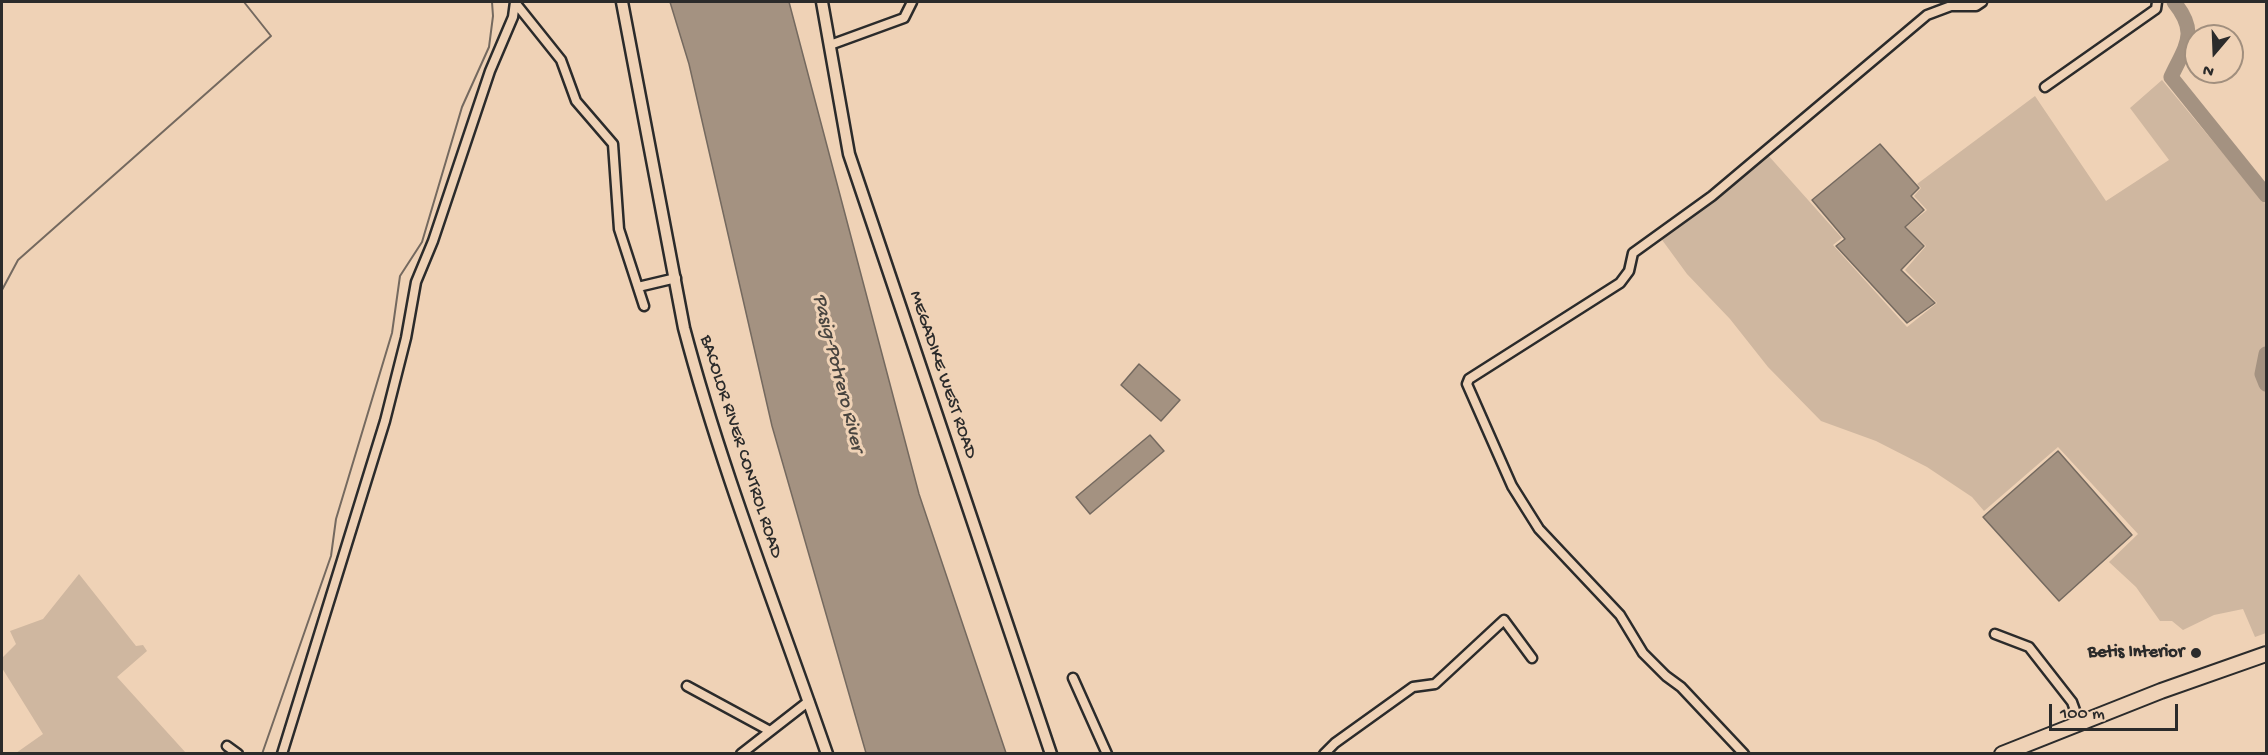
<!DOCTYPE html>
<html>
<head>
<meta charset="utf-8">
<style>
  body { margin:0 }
  #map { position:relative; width:2268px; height:755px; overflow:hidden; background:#efd2b6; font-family:"Gochi Hand",sans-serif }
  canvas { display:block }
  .frame { position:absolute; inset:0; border:3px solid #2b2b2b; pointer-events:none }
  .north { position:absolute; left:2184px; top:24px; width:60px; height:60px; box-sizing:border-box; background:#efd2b6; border:2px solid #a18f7e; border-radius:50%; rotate:199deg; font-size:16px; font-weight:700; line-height:24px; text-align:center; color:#2b2b2b }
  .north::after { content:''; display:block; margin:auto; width:21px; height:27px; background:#2b2b2b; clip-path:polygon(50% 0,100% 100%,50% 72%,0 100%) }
  .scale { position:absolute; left:2049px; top:704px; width:129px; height:27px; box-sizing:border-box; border:3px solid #2b2b2b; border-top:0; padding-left:8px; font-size:18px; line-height:21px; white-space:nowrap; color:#2b2b2b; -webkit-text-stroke:4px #efd2b6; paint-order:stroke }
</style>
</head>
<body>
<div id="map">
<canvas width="2268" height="755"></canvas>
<div class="frame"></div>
<div class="north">N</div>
<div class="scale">100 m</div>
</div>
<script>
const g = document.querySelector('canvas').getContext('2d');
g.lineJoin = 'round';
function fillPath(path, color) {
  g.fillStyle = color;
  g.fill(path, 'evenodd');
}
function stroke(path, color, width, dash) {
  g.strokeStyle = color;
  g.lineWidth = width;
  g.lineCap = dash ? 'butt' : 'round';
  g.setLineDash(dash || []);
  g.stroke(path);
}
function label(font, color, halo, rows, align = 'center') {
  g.font = font + ' "Gochi Hand",sans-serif';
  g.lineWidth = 6;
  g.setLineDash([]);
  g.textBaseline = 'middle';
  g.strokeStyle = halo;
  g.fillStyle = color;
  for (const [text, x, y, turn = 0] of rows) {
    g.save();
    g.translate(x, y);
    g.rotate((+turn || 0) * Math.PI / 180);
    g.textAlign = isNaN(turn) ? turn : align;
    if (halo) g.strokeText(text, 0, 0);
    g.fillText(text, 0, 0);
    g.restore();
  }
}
const green = new Path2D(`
  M2162,80L2266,205V347L2260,375L2266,388V633L2255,637L2243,609L2214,615L2183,630L2172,621H2160L2136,587L2109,562L2138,534L2058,447L1984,511L1972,497L1927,467L1876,441L1821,421L1768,367L1730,319L1687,274L1657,233L1767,154L1842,238L1833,245L1907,327L1937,303L1905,270L1926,246L1906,227L1927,210L1914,196L1921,188L1917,184L2035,96L2106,201L2169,160L2130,108Z
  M79,574L136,646L143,645L147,651L117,677L186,753H16L43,734L2,668V658L16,644L10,631L43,619Z`);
const water = new Path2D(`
  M670,2H789L919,494L1006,753H866L772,426L689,64Z
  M1880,144L1919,188L1911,196L1924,210L1905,227L1924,246L1901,270L1935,303L1907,323L1836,246L1845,239L1812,200Z
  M1139,364L1180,400L1161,421L1121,385Z
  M1150,435L1164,451L1090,514L1076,497Z
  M2058,451L2132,535L2059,601L1983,517Z`);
const stream = new Path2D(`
  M2,290L18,260L271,36L244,2
  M262,754L331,556L336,519L392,333L400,276L422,242L462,107L489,47L493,16L492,2`);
const river = new Path2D(`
  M2174,2C2199,33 2186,45 2171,77L2266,195
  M2266,354L2262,374L2266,384`);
const minor = new Path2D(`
  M517,5L561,60L576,101L613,144L619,229L644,306
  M830,45L904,18L912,2
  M2045,87L2156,9L2157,2
  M638,287L676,278
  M1995,634L2029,647L2072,702L2080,724
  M1073,678L1107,754
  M687,686L770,731
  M227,746L238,754
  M282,754L385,421L406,338L416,282L433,241L490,71L513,17L515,2
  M741,754L809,701
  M1324,754L1335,743L1413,687L1435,684L1504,620L1532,658
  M1744,754L1681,687L1666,676L1643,653L1620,615L1539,529L1512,486L1467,384L1469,379L1620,283L1629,271L1633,253L1712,196L1927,15L1951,6H1976L1982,2`);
const tertiary = new Path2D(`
  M622,2L684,328C722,472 778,612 827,754
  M822,2L849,154L1051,754`);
const trunk = new Path2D(`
  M2002,754L2161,691L2266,654`);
const markers = [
  [2196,653,6,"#2b2b2b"]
];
const streetNames = [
  ["MEGADIKE WEST ROAD",942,375,71],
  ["BACOLOR RIVER CONTROL ROAD",740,447,72]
];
const poiNames = [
  ["Betis Interior",2184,653]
];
const waterNames = [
  ["Pasig-Potrero River",837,373,76]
];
fillPath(green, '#cfb7a0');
fillPath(water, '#a49281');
stroke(water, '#74695f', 1.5);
stroke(stream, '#74695f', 2);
stroke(river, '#a49281', 15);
stroke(minor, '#2b2b2b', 13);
stroke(tertiary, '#2b2b2b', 15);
stroke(trunk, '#2b2b2b', 18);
stroke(minor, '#efd2b6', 8);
stroke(tertiary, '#efd2b6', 10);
stroke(trunk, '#efd2b6', 14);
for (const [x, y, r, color] of markers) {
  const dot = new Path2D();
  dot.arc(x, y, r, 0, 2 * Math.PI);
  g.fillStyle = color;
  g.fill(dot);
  stroke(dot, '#efd2b6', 2);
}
label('18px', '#2b2b2b', '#efd2b6', streetNames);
label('bold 18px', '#2b2b2b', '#efd2b6', poiNames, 'right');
label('italic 20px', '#494540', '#efd2b6', waterNames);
</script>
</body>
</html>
